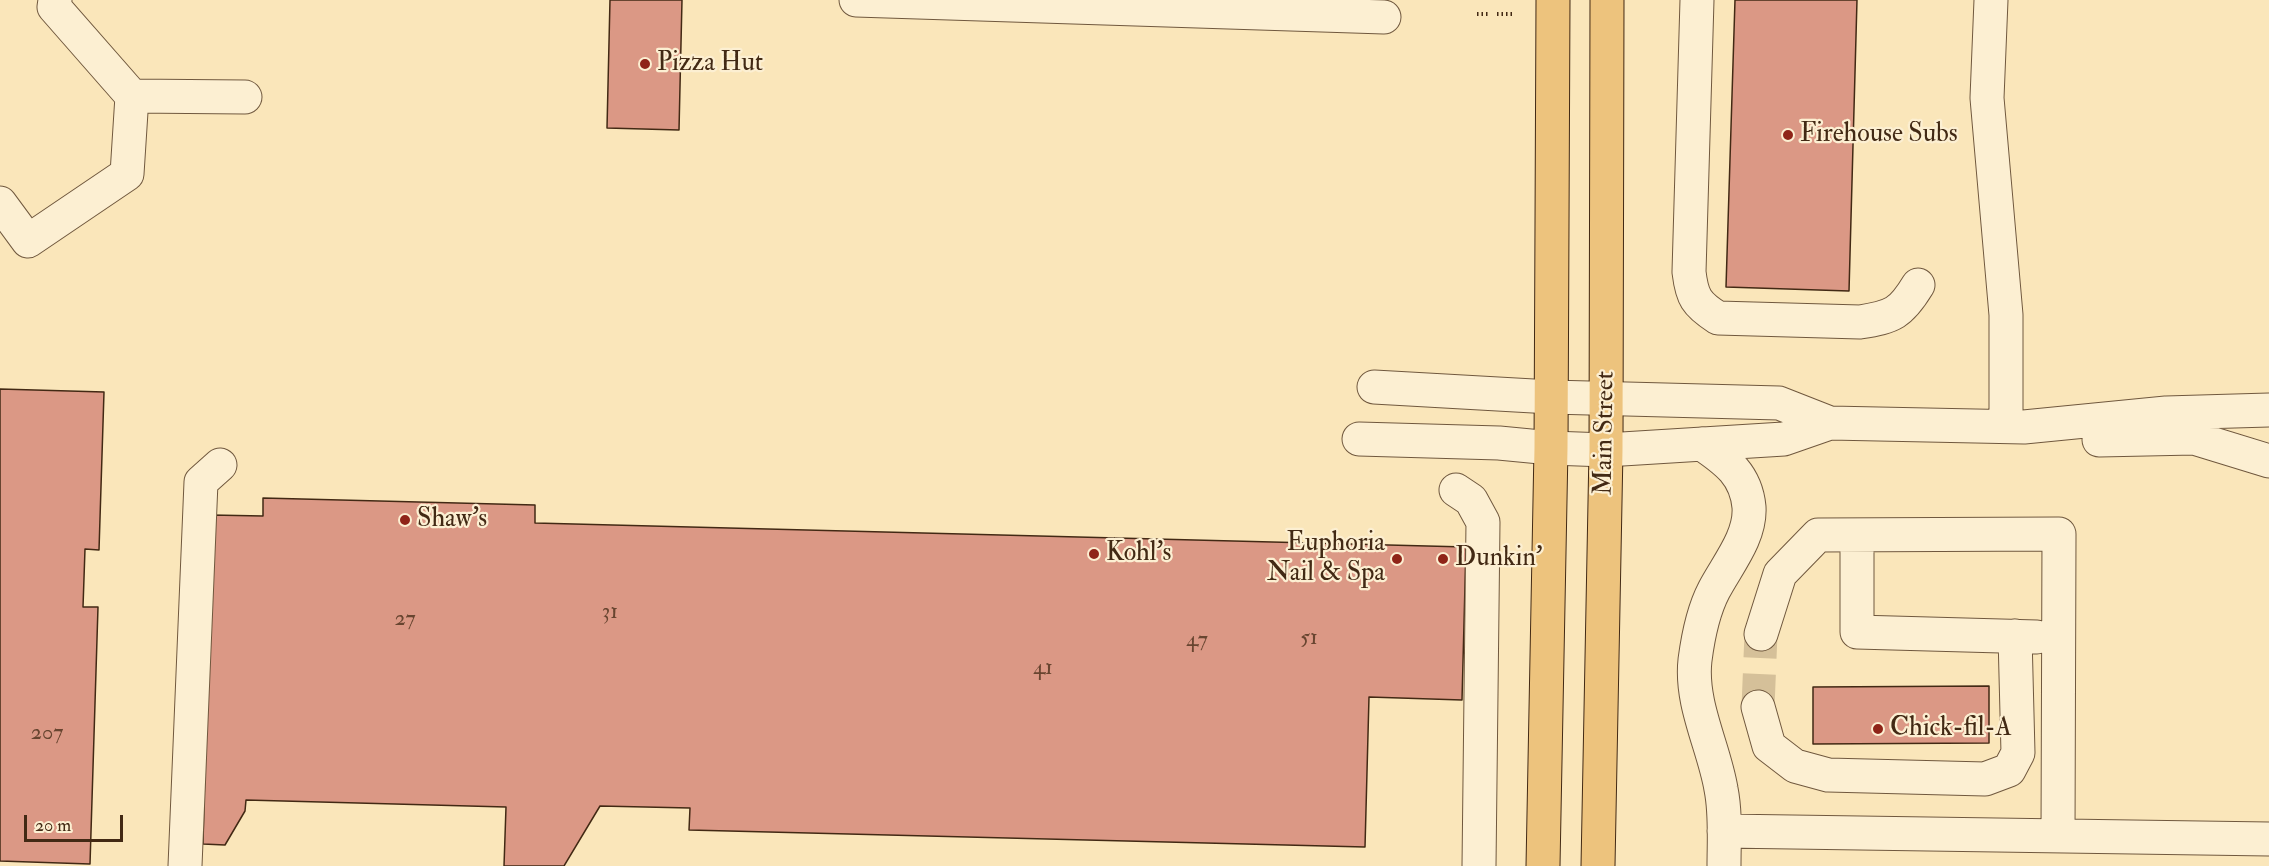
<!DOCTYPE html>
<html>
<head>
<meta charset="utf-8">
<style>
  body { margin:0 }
  #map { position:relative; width:2269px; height:866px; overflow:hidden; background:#fae6ba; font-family:"IM FELL Double Pica",serif }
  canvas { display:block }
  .scale { position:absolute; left:24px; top:815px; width:99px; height:27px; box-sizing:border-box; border:3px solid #422914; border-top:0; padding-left:8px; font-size:18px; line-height:21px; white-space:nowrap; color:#422914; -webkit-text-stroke:4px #fcefd2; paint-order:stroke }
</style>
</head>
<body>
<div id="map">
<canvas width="2269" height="866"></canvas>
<div class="scale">20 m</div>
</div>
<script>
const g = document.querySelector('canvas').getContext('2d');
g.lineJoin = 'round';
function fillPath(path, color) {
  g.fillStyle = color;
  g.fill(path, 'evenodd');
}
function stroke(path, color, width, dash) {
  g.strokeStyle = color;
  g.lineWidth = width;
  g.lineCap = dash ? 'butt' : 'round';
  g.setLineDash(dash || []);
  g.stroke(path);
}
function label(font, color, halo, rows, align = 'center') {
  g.font = font + ' "IM FELL Double Pica",serif';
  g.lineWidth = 4.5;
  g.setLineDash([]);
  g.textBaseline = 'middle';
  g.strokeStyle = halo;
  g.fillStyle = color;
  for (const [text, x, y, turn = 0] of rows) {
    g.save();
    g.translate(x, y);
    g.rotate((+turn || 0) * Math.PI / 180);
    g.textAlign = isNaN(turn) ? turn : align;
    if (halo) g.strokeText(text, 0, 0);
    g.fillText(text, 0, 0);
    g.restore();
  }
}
const building = new Path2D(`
  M610,0H682L679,130L607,128Z
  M1735,0H1857L1849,291L1726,287Z
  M0,389L104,392L99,550L85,549L83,607H98L90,864L0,861Z
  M263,498L535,505V523L1466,547L1462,700L1369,697L1365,847L689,830L690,808L600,806L564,866H504L506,807L246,800L245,811L225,845L203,844L211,515L263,516Z
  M1989,686V743L1813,744V687Z`);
const minorTunnel = new Path2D(`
  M1758,707L1761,634`);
const path = new Path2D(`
  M1477,14H1489
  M1497,14H1512`);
const minor = new Path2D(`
  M55,0L54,7L132,96L245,97
  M856,0L1384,17
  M1697,0L1689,272C1692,297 1696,304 1718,318L1860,322C1893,317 1901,313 1918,285
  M1991,0L1987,98L2006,315V426
  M0,203L28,241L127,174L132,96
  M1374,387L1551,397L1779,403L1830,423
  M1359,439L1499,443L1551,448L1606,450L1784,439L1830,423L2024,427L2166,413L2269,410
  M2099,440L2194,438L2269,461
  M1702,444C1727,461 1746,475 1749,507C1751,537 1727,565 1714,590C1703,611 1698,637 1695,660C1690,704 1714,747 1721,789C1726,814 1724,841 1724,866
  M1456,490L1471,500L1483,522L1479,866
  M1857,535V632L2037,637
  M1761,634L1780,574L1818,535L2059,534L2058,836
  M1758,707L1769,746L1795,766L1828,775L1985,779L2009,770L2018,753L2015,636
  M1724,831L2269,839
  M185,866L201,482L220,465`);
const major = new Path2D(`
  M1543,866L1551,448L1553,0
  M1598,866L1606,450L1607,0`);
const markers = [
  [645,64,6,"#8f2418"],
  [1788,135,6,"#8f2418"],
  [405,520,6,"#8f2418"],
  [1094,554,6,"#8f2418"],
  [1397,559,6,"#8f2418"],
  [1443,559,6,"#8f2418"],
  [1878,729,6,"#8f2418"]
];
const numberNames = [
  ["31",610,613],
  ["27",405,620],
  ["51",1309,639],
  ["47",1197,641],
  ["41",1043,669],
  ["207",47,734]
];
const poiNames = [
  ["Pizza Hut",657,64],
  ["Firehouse Subs",1800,135],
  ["Shaw's",417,520],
  ["Euphoria",1385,544,"right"],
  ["Nail & Spa",1385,574,"right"],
  ["Kohl's",1106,554],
  ["Dunkin'",1455,559],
  ["Chick-fil-A",1890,729]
];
const streetNames = [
  ["Main Street",1606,433,-89]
];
fillPath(building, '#db9885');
stroke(building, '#422914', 1.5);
stroke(minorTunnel, '#d5c099', 33, [33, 16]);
stroke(minor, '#70583e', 35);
stroke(major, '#422914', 35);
stroke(path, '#422914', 4, [1.5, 3]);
stroke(minor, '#fcefd2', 33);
stroke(major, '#edc37d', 33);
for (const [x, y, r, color] of markers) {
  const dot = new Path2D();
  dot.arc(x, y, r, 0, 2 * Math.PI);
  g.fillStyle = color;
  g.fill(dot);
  stroke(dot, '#fcefd2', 2);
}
label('22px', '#684530', null, numberNames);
label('26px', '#422914', '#fcefd2', poiNames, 'left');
label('26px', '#422914', '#fcefd2', streetNames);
</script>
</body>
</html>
